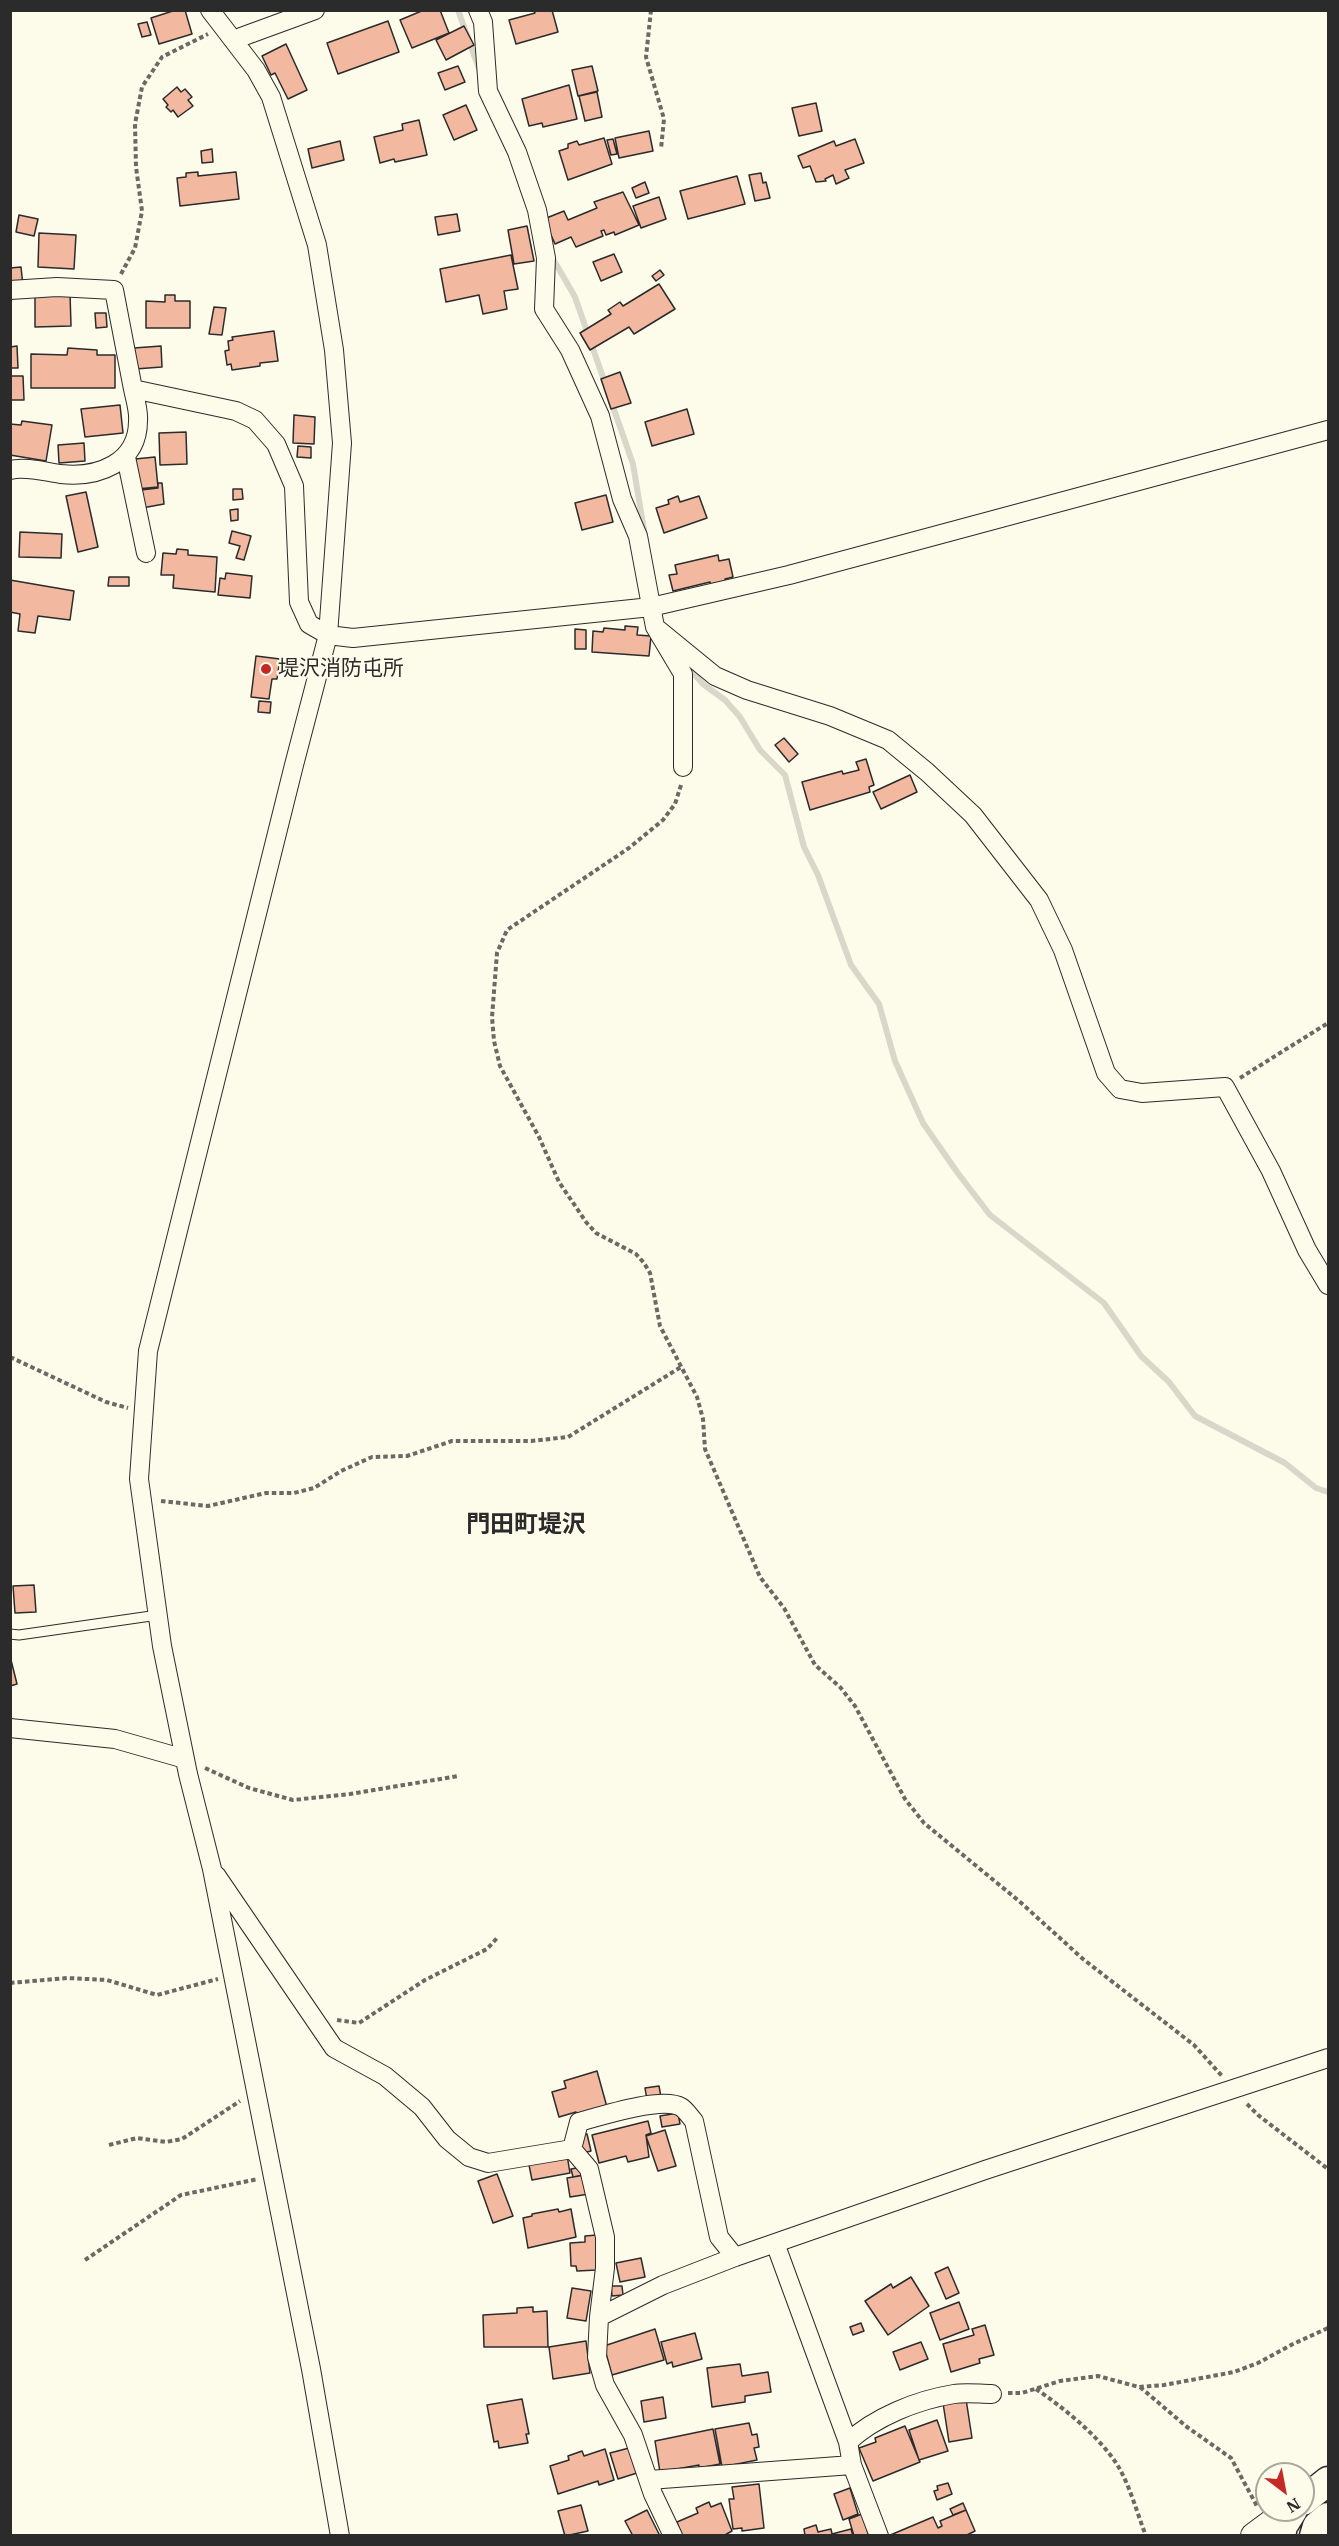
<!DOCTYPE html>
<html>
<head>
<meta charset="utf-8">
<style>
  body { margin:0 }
  #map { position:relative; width:1339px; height:2546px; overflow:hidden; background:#fdfbea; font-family:"IBM Plex Serif",serif }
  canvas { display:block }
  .frame { position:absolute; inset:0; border:12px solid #2b2b2b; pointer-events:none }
  .north { position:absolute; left:1255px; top:2462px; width:60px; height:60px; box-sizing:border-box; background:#fdfbea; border:2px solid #a9a89e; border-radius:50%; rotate:148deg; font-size:16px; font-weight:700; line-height:24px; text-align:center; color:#2b2b2b }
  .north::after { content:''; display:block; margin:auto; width:21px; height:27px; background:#c62828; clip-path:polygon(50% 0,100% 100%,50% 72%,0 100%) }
</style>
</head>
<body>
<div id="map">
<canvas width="1339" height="2546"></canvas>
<div class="frame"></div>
<div class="north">N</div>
</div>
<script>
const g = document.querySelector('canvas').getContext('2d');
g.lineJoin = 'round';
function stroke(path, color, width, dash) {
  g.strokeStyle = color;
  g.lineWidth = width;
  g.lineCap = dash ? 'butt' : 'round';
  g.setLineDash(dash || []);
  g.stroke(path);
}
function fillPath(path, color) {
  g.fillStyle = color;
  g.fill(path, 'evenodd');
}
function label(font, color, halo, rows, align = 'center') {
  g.font = font + ' "IBM Plex Serif","Noto Sans JP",serif';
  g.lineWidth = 4.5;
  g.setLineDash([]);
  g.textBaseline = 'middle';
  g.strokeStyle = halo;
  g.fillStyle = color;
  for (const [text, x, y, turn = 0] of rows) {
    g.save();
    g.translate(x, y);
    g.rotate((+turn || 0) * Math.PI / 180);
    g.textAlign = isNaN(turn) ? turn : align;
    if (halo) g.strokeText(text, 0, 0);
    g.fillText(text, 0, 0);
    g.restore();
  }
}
const stream = new Path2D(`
  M458,10L479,69
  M552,257L575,297L606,386
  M611,401L633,464L644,530
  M687,666L703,684L725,700L740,717L760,750L785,775L804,847L818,875L851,965L879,1004L895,1061L923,1123L957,1172L990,1215L1104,1303L1141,1356L1169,1382L1195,1416L1285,1463L1316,1488L1328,1492`);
const building = new Path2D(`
  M176,10H185L192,34L159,44L151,18Z
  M424,10H440L449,33L412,48L400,20Z
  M534,10H552L558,32L516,44L509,20L535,13Z
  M388,21L399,52L338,74L327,43Z
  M147,22L151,35L142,37L138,24Z
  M464,26L474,45L446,60L436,40Z
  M286,44L307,90L288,99L275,73L271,75L262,56Z
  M458,66L465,82L445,90L438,73Z
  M592,66L598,91L578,96L572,70Z
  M569,85L577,119L543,127L542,123L529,126L522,99Z
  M177,87L181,92L185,89L192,97L188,100L193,106L178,117L173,110L171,112L166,107L168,105L163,99Z
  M597,92L602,117L585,121L579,96Z
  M816,103L822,131L799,136L792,108Z
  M466,105L477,130L454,140L443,115Z
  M419,120L427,155L395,162L394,159L380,163L374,137L403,130L402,124Z
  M649,131L653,151L619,158L615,138Z
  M604,138L612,164L568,180L559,151L568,148V144L577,141L579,145Z
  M613,139L617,154L611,155L607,140Z
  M855,139L864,163L845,170L849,178L836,184L833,175L825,179L826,181L816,182L810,166L803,168L798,156L834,141L836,146Z
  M340,141L344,160L312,168L308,149Z
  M212,149L213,162L202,163L201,151Z
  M198,172V176L236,172L239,199L180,206L177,178L186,177V173Z
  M761,173L763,183L766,182L770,198L755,201L749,175Z
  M737,176L745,204L688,219L680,191Z
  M645,182L649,193L636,198L632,188Z
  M623,192L639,225L615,235L614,232L606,235L604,230L601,231L603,236L576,247L571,237L555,244L544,219L564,211L568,220L597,208L594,202Z
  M659,197L666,219L641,228L633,206Z
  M457,214L460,231L438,235L435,217Z
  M19,215L38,219L34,236L16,232Z
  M527,226L534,261L514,264L508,230Z
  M39,233L76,235L74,269L38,267Z
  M614,254L622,272L601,281L593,262Z
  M511,255L518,289L504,291L507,309L483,314L479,295L446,302L440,269Z
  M21,267L23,286L10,287V268Z
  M660,270L664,275L656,281L652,276Z
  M659,284L675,309L634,334L629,327L590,350L580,333L611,314L608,310L620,302L623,306Z
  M70,293L71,326L35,327V294Z
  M165,295H175V301H190V328H146V301L165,302Z
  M214,307L226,308L222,335L209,334Z
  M95,313H106L107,327L96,328Z
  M274,331L278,361L260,363V366L232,370L231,364L227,365L225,351L229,350L228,341L233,340L232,337Z
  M17,346L18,368H10V347Z
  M161,346L162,367L135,369L134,348Z
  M68,348L97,350V355H115V388H31V354L67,355Z
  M620,372L631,403L611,409L601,379Z
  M10,376H23L24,400H10Z
  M120,405L123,433L85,437L81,409Z
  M687,409L694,434L652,446L645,422Z
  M294,415L315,417L314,444L293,443Z
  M22,421L52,425L46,461L10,455V424L21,425Z
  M186,432L187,464L160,465L159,433Z
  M84,443L85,461L59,463L58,445Z
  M298,446L311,447V458L297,457Z
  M155,457L158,487L137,489L135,459Z
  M158,483H162L164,504L142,508L141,490L158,488Z
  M233,489H242L243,499L233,500Z
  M86,492L98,547L78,552L66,496Z
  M606,495L613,522L582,530L575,503Z
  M678,496L680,502L699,496L707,518L664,533L656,508L669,504L668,500Z
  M238,509V520L231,521L230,510Z
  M232,531L251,536L244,560L236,558L240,546L229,543Z
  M20,532L62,534L61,558L19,557Z
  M177,549L188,550V555L217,557L215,592L173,588L174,575H161L163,553L176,554Z
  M718,555L719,561L729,559L733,577L725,579L726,582L711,586L710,582L673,591L669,575L677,574L675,565Z
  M226,573L252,576L250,598L218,595L220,578L225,579Z
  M109,577H129V586H108Z
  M10,580L74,591L70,620L38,616L35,633L18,631L20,614L10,612Z
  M625,626L638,627L637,635L651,636L649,656L592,652L593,631L603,632L604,628L625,630Z
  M575,629L586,630V649H575Z
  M256,656L280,659L277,679H272L269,699L251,697Z
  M259,701L271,702L270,713L258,712Z
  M784,738L798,754L789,762L775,745Z
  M866,759L874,785L869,787L870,792L810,810L802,782L842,771L843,774L859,770L856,762Z
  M910,775L917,792L881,809L873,792Z
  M34,1585L36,1612L15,1613L13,1586Z
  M10,1656L17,1684L10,1686Z
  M597,2071L607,2107L577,2116L576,2112L559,2117L552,2092L566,2088L564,2081Z
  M659,2086L661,2097L647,2100L645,2088Z
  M678,2113L680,2124L662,2127L660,2116Z
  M648,2121L651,2133L646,2135L649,2157L628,2162L626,2156L599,2163L592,2135Z
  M665,2130L676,2166L658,2171L646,2136Z
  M587,2134L591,2151L583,2153L579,2136Z
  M567,2155L570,2173L532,2180L528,2160Z
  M582,2167L583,2175L573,2177L571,2169Z
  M497,2174L513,2216L493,2223L478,2181Z
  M585,2175L589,2194L570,2197L567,2178Z
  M558,2209L559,2212L571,2209L576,2237L528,2248L523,2218L532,2216V2214Z
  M597,2235V2270L577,2271L576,2266H571L570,2243L585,2242V2236Z
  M641,2258L645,2277L620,2282L616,2263Z
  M948,2267L959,2293L946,2299L935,2273Z
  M911,2277L929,2306L888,2335L865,2301L891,2284L893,2288Z
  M611,2286H622L623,2295L612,2296Z
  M572,2288L591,2291L586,2321L567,2318Z
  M959,2302L969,2329L940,2340L930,2313Z
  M533,2307V2312L547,2311L548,2347H484L483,2315L517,2313V2308Z
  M861,2323L864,2331L853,2335L850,2327Z
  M985,2325L994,2355L979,2359L980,2363L951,2372L943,2344L974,2335L972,2329Z
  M655,2329L664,2360L612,2375L604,2346Z
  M695,2333L702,2359L673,2367L672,2362L667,2364L661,2342Z
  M586,2341L590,2373L553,2379L549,2347Z
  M921,2342L928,2359L900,2370L893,2352Z
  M740,2364L742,2376L768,2372L771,2392L745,2396V2402L712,2407L707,2368Z
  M663,2397L666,2418L644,2422L641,2401Z
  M522,2399L529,2434H526L528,2443L499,2448L498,2441L494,2442L487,2405Z
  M966,2399L972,2438L949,2442L943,2403Z
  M937,2420L948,2451L919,2460L909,2430Z
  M749,2423L752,2435L757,2434L759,2447L754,2448L757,2460L722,2467L715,2429Z
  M905,2426L920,2462L873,2481L859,2448L876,2442L875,2438Z
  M713,2429L720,2464L699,2468V2465L660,2472L655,2441Z
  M629,2448L637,2473L618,2479L610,2453Z
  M605,2449L614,2480L599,2485L598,2481L558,2494L550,2466L569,2460L568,2456L582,2451L584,2456Z
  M948,2483L952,2494L937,2500L934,2491L938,2490L937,2486Z
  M759,2484L764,2528L742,2531V2528L733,2529L729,2499H734L732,2487Z
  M850,2488L858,2514L843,2520L834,2494Z
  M709,2502L711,2507L721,2503L732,2531L723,2536H682L677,2522L698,2513L696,2508Z
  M963,2503L966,2510L953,2515L950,2509Z
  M581,2505L588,2531L565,2536L558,2511Z
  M647,2510L660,2536H633L625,2521Z
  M966,2510L975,2531L965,2536H888L933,2517L938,2528L942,2526L940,2521Z
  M862,2514L869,2536H854L849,2519Z
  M816,2525L818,2532L831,2529L832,2534L851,2529L853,2536H805L804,2529Z`);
const path = new Path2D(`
  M651,10L646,57L664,119L661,149
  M121,274L135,248L142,211L136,167L135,124L142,87L162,57L208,34
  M681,785L675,804L663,820L629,848L507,930L497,953L492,1017L494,1041L500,1066L539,1137L559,1182L586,1222L596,1233L636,1254L644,1263L650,1273L660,1326L697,1397L703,1419L705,1449L760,1577L784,1608L815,1665L840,1687L855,1706L905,1799L924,1823L1019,1901L1083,1959L1194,2045L1222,2076
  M1240,1078L1328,1023
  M10,1357L106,1402L128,1408
  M161,1501L208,1506L266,1493H294L314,1488L341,1471L372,1457L407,1456L452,1441H531L568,1437L681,1367
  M205,1768L249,1788L293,1800L350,1794L458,1776
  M10,1983L67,1978L107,1980L157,1995L218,1979
  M337,2020L359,2023L425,1980L487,1949L497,1938
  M1247,2104L1258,2115L1328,2169
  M109,2145L137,2138L166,2142L182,2139L240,2101
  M85,2260L181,2195L258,2179
  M1140,2387L1187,2427L1231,2458L1258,2508
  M1036,2389C1064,2408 1100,2437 1118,2466C1130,2486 1137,2513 1146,2536
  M1008,2393H1022L1060,2381L1098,2376L1139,2387L1164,2385L1234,2372L1258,2363L1293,2344L1328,2328`);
const lane = new Path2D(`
  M10,1634L19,1635L158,1615`);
const street = new Path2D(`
  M210,10L256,70L271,97L317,245L334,350L342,443L328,635L294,765L148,1351L139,1479L162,1646L188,1774L212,1869L311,2369L340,2536
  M478,10L483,22L488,91L517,152L537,210L546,258L544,309L570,350L600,416L622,499L638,536L655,627L683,674V767
  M233,40L315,10
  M10,290L57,287L114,290L133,389L236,411L255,420L276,444L294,486L299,602L309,624L328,635L353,638L651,607L789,575L1328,430
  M126,457L146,553
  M10,470C25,466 46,472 61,474C98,478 138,463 138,421C139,411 135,399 133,389
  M655,627L715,676L747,690L830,716L888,740L927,772L973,815L1039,900L1063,950L1106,1073L1120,1089L1142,1093L1225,1087L1271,1171L1307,1250L1328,1285
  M10,1728L115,1739L185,1759
  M216,1875L334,2048L385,2076L422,2107L447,2139L469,2157L488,2163L572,2149L589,2169L605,2237V2268L599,2317L663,2285L735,2257L985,2170L1328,2058
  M572,2149L579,2122C601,2116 662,2096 681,2107C686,2110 690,2117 694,2121L719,2237L735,2257
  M775,2243L848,2442
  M599,2317L597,2357L605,2385L633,2435L653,2494L673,2536
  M649,2480L852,2465
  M879,2536L852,2465L848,2442C875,2417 917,2400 954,2394C966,2392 980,2394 992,2394`);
const secondary = new Path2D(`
  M1254,2536L1289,2510`);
const primary = new Path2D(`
  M1303,2501L1328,2481
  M1281,2536L1283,2526L1293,2510
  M1314,2536L1317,2526L1328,2517`);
const markers = [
  [266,669,6,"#c62828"]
];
const poiNames = [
  ["堤沢消防屯所",278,669]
];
const quarterNames = [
  ["門田町堤沢",526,1525]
];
stroke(stream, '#d8d7c9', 6);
fillPath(building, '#f2b8a0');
stroke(building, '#2b2b2b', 1.5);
stroke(lane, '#2b2b2b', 11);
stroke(street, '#2b2b2b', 20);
stroke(secondary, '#2b2b2b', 28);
stroke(primary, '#2b2b2b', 31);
stroke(path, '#6a6964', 4, [4.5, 3]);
stroke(lane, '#fdfbea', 9);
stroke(street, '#fdfbea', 18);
stroke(secondary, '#fdfbea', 26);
stroke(primary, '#fdfbea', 28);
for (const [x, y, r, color] of markers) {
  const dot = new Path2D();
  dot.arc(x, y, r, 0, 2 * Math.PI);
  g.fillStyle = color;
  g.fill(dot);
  stroke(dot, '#fdfbea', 2);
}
label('21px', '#2b2b2b', '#fdfbea', poiNames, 'left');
label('bold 24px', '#2b2b2b', '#fdfbea', quarterNames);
</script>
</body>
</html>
